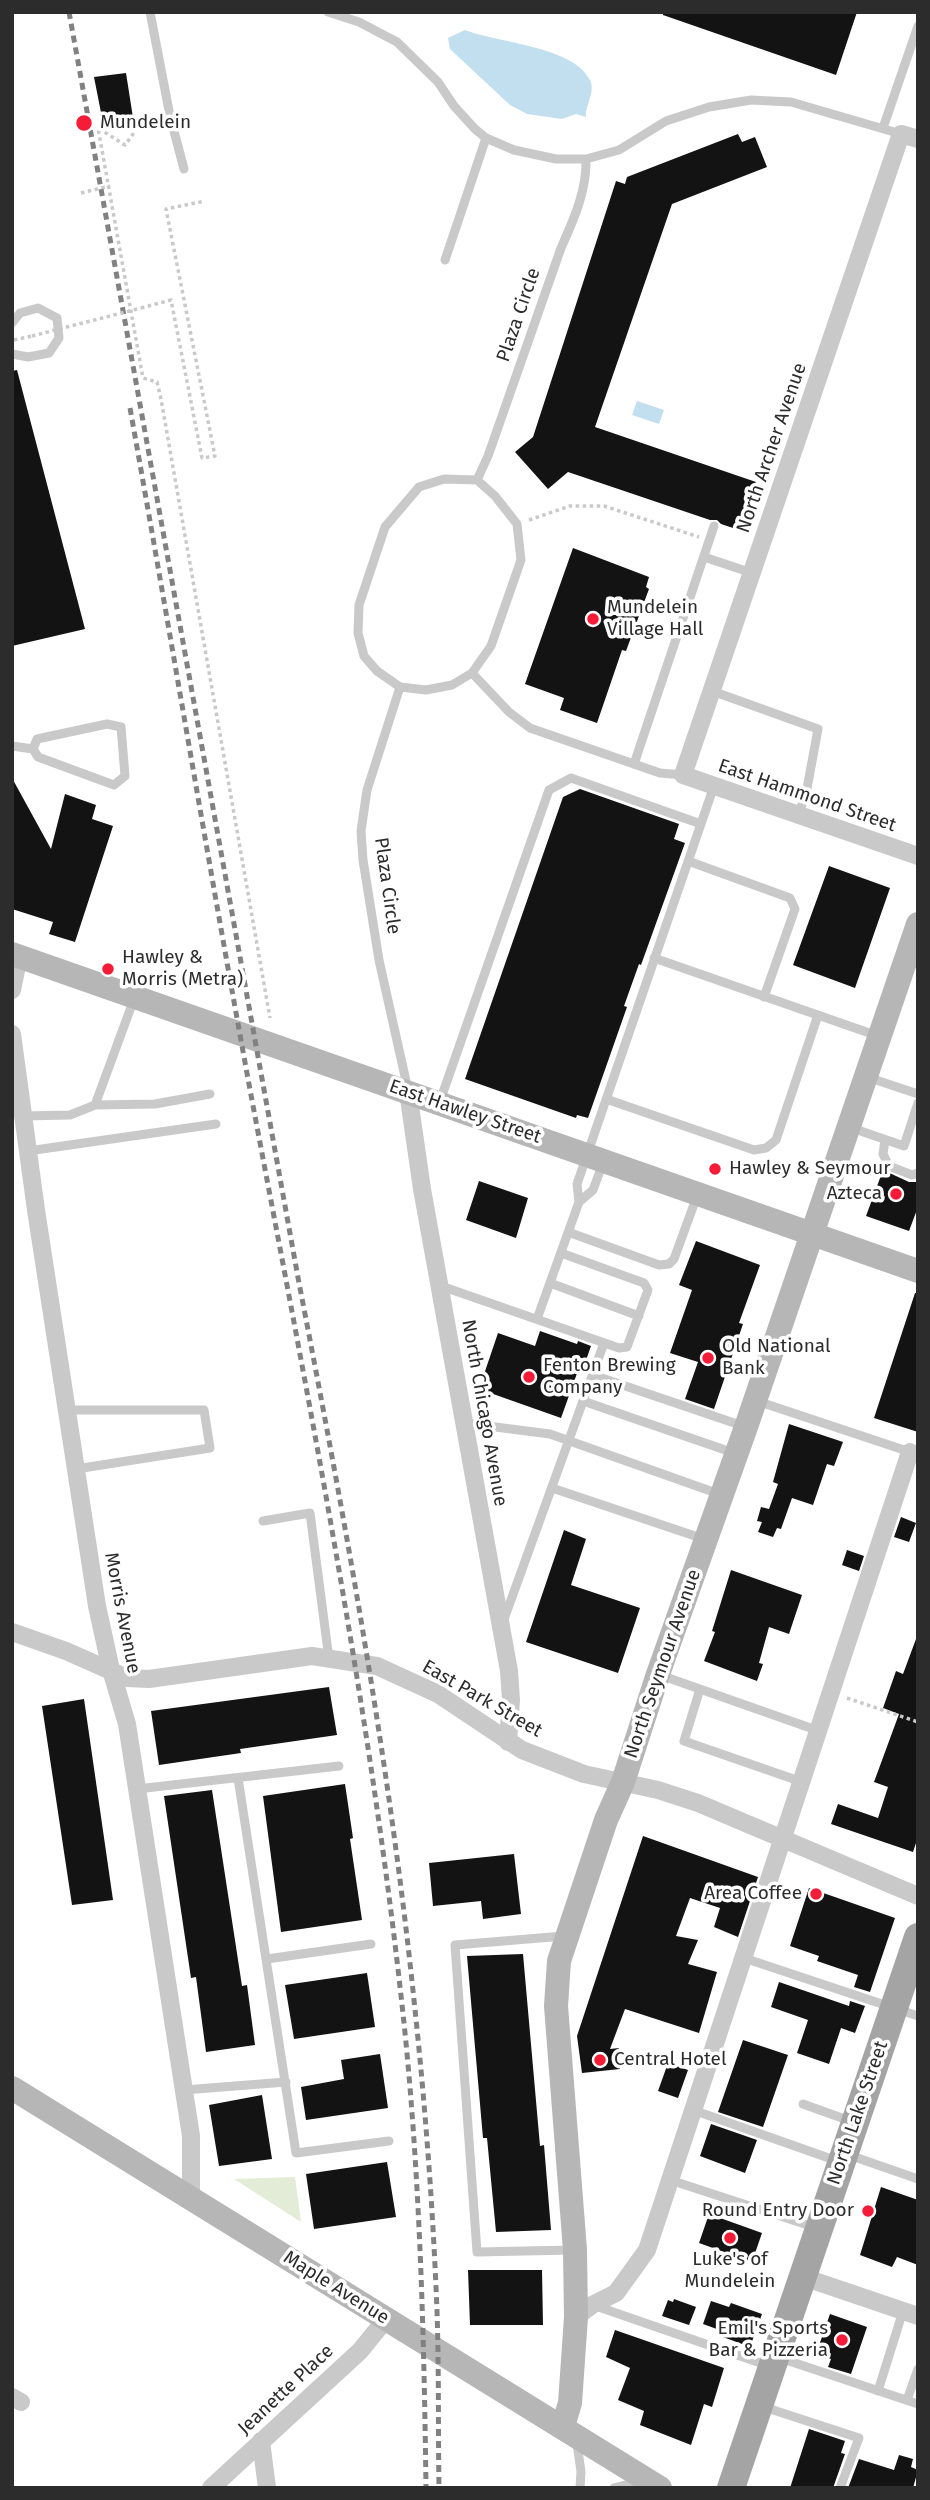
<!DOCTYPE html>
<html>
<head>
<meta charset="utf-8">
<style>
  body { margin:0 }
  #map { position:relative; width:930px; height:2500px; overflow:hidden; background:#fff; font-family:"Fira Sans",sans-serif }
  canvas { display:block }
  .frame { position:absolute; inset:0; border:14px solid #2c2c2c; pointer-events:none }
</style>
</head>
<body>
<div id="map">
<canvas width="930" height="2500"></canvas>
<div class="frame"></div>
</div>
<script>
const g = document.querySelector('canvas').getContext('2d');
g.lineJoin = 'round';
function fillPath(path, color) {
  g.fillStyle = color;
  g.fill(path, 'evenodd');
}
function stroke(path, color, width, dash) {
  g.strokeStyle = color;
  g.lineWidth = width;
  g.lineCap = dash ? 'butt' : 'round';
  g.setLineDash(dash || []);
  g.stroke(path);
}
function label(font, color, halo, rows, align = 'center') {
  g.font = font + ' "Fira Sans",sans-serif';
  g.lineWidth = 7;
  g.setLineDash([]);
  g.textBaseline = 'middle';
  g.strokeStyle = halo;
  g.fillStyle = color;
  for (const [text, x, y, turn = 0] of rows) {
    g.save();
    g.translate(x, y);
    g.rotate((+turn || 0) * Math.PI / 180);
    g.textAlign = isNaN(turn) ? turn : align;
    if (halo) g.strokeText(text, 0, 0);
    g.fillText(text, 0, 0);
    g.restore();
  }
}
const green = new Path2D(`
  M295,2177L301,2222L234,2179Z`);
const water = new Path2D(`
  M465,30C498,43 573,46 590,80C596,92 585,105 586,117L576,114L562,119L527,114L510,105L450,49L448,38Z
  M637,401L664,410L659,424L632,415Z`);
const building = new Path2D(`
  M663,12H857L836,75L663,15Z
  M126,73L134,124L104,128L94,77Z
  M738,134L742,142L755,137L767,167L672,204L595,427L756,482L739,530L721,524L717,520H710L568,472L548,489L515,452L533,437L616,181L625,184L627,177Z
  M17,370L85,629L12,646V371Z
  M573,548L649,577L646,587L649,589L626,651L622,650L597,723L560,710L564,698L525,684Z
  M12,778L51,849L65,794L96,805L92,819L113,826L75,942L49,934L53,922L12,909Z
  M580,789L679,824L674,839L685,843L641,965L639,964L624,1006L627,1007L588,1118L577,1115L576,1118L465,1079L563,797Z
  M829,866L890,888L855,988L793,965Z
  M883,1170L909,1182H918V1207L909,1231L866,1216Z
  M479,1181L528,1198L516,1238L466,1220Z
  M696,1241L760,1265L739,1323L743,1324L714,1409L685,1399L698,1362L670,1353L692,1290L679,1285Z
  M915,1293H918V1432L874,1418Z
  M540,1331L577,1344L578,1341L591,1346L584,1366L580,1365L561,1418L479,1389L498,1333L535,1346Z
  M789,1424L843,1442L834,1466L827,1464L813,1505L792,1498L781,1529L777,1528L773,1537L758,1532L762,1522L757,1521L761,1507L769,1509L778,1484L773,1482Z
  M901,1517L916,1523L909,1542L894,1537Z
  M564,1530L586,1539L571,1585L640,1608L618,1673L526,1642Z
  M847,1550L864,1556L859,1571L842,1565Z
  M731,1570L802,1595L789,1634L769,1627L759,1663L763,1664L757,1681L704,1661L715,1632L712,1631Z
  M916,1639H918V1837L913,1852L831,1824L838,1804L878,1818L888,1787L874,1782L899,1714L883,1708L896,1671L903,1674Z
  M329,1687L337,1735L240,1749L241,1753L159,1765L151,1711Z
  M84,1699L113,1900L72,1905L42,1706Z
  M345,1784L353,1838L350,1839L362,1920L281,1932L263,1796Z
  M212,1790L242,1986L247,1985L255,2045L206,2052L196,1977L191,1978L164,1796Z
  M643,1836L758,1877L738,1937L714,1927L720,1908L690,1898L676,1936L698,1940L688,1964L717,1972L699,2033L625,2009L610,2049L619,2048L620,2069L582,2073L577,2036Z
  M514,1854L521,1914L483,1919L481,1901L433,1906L429,1863Z
  M809,1888L895,1918L870,1992L854,1987L858,1975L817,1961L819,1956L790,1946Z
  M523,1954L540,2146L544,2145L551,2230L496,2232L487,2138H483L467,1956Z
  M367,1973L375,2027L294,2039L285,1985Z
  M779,1982L849,2006L850,2001L865,2006L855,2033L841,2028L829,2064L797,2053L808,2020L771,2007Z
  M743,2040L788,2055L763,2127L718,2112Z
  M380,2054L388,2108L306,2120L301,2087L344,2079L341,2060Z
  M668,2063L688,2070L678,2098L658,2091Z
  M262,2095L272,2159L219,2166L209,2105Z
  M711,2124L757,2140L745,2173L700,2156Z
  M387,2162L396,2217L314,2229L306,2174Z
  M881,2187L918,2200V2265L897,2257L892,2267L860,2255Z
  M709,2214L762,2233L752,2262L699,2243Z
  M468,2270H542L543,2325H470Z
  M674,2299L696,2307L689,2325L662,2316L668,2300L673,2302Z
  M711,2301L729,2307L731,2303L762,2314L750,2347L723,2337L725,2332L703,2324Z
  M830,2314L867,2327L851,2374L828,2367L831,2359L816,2354Z
  M615,2330L724,2368L712,2407L704,2404L691,2445L640,2425L644,2411L618,2400L630,2368L606,2357Z
  M809,2429L845,2441L841,2453L845,2454L833,2488H790Z
  M899,2455L913,2459L911,2467L918,2470L913,2488H848L859,2459L894,2470Z`);
const path = new Path2D(`
  M157,120L139,126L125,145L98,128L143,378L157,382L161,399L270,1018
  M81,193L110,186
  M141,308L171,300L202,458L215,456L166,209L205,201
  M14,340L32,336
  M529,520L570,506H604L699,537
  M847,1698L918,1722`);
const lane = new Path2D(`
  M150,12L170,116L184,169
  M328,12L359,22L397,42L438,82L454,106L475,129L486,138L514,150L556,159H586L619,150L666,121L709,107L751,100L791,102L901,134
  M883,128L918,26
  M445,260L486,138
  M12,323L20,313L38,308L57,318L59,338L49,353L28,357L12,354
  M704,557L752,573
  M472,673L509,712L530,728L660,773L683,775
  M400,687L426,690L452,685L472,673L491,646L521,560L517,524L495,496L477,480
  M712,691L818,729L806,794L798,815
  M12,746L33,749L38,757L114,785L125,776L121,727L107,724L37,739L33,749
  M634,764L714,526
  M688,861L790,898L795,909L764,997
  M654,958L878,1036
  M134,999L95,1105L155,1104L210,1094
  M867,1077L918,1094
  M408,1090L379,960L363,860L361,831L367,790L400,687L377,671L364,656L358,633L359,605L385,527L419,487L444,479L477,480L488,456L561,248C574,219 587,190 586,159
  M606,1099L754,1150L766,1148L776,1140L818,1015
  M440,1101L549,790L571,778L701,824
  M23,1116L70,1115L95,1105
  M849,1127L904,1146L918,1103
  M885,1140L883,1154L889,1166L912,1175L918,1173
  M28,1151L216,1124
  M579,1202L593,1190L603,1163
  M568,1232L659,1265L669,1264L674,1259L697,1196
  M550,1283L639,1316
  M441,1286L619,1348L627,1347L648,1290L644,1283L561,1253
  M537,1319L579,1202L577,1184L714,786
  M593,1375L743,1426
  M583,1401L734,1453
  M757,1401L913,1453
  M67,1410H204L210,1448L76,1469
  M464,1423L550,1434L719,1494
  M552,1488L704,1539
  M263,1521L310,1513L329,1659
  M503,1622L604,1343
  M660,1675L819,1731
  M700,1689L684,1741L802,1782
  M238,1778L296,2153L389,2141
  M137,1789L339,1766
  M564,1936L455,1945L477,2252L573,2250
  M744,1958L918,2016
  M267,1959L371,1944
  M184,2090L286,2082
  M803,2104L853,2122
  M693,2110L840,2162
  M849,2155L918,2179
  M670,2180L817,2228
  M593,2305L769,2366
  M777,2357L918,2404
  M878,2391L903,2311
  M907,2400L918,2369
  M761,2406L859,2438L840,2488
  M577,2443L581,2472L580,2488
  M614,2488L639,2482`);
const street = new Path2D(`
  M918,139L901,134L683,775L918,856
  M12,990L19,956
  M12,1034L36,1210L97,1606L111,1670L127,1724L191,2136V2198
  M408,1092L422,1189L509,1671L511,1700L508,1742
  M12,1632L66,1651L127,1678L149,1679L312,1656L377,1666L438,1694L522,1750L584,1774L658,1790L698,1803L918,1896
  M803,2277L918,2316
  M576,2317L592,2305L616,2293L647,2250L910,1452
  M12,2397L21,2402
  M261,2441L267,2488
  M211,2488L360,2351L386,2319`);
const secondary = new Path2D(`
  M12,954L918,1271
  M12,2088L660,2488
  M563,2426L570,2403L576,2317L575,2250L556,2006L559,1961L606,1820L623,1782L658,1674L746,1427L918,924`);
const primary = new Path2D(`
  M731,2488L918,1937`);
const rail = new Path2D(`
  M69,12L299,1283C345,1520 389,1760 414,2000C425,2103 433,2207 437,2311C439,2370 438,2429 439,2488
  M130,408C171,637 209,867 251,1095C309,1403 371,1712 404,2023C420,2178 424,2333 426,2488`);
const pathBridge = new Path2D(`
  M32,336L141,308`);
const markers = [
  [84,123,9,"#f61b37"],
  [593,619,7,"#f61b37"],
  [108,969,7,"#f61b37"],
  [715,1169,7,"#f61b37"],
  [896,1194,7,"#f61b37"],
  [708,1358,7,"#f61b37"],
  [529,1377,7,"#f61b37"],
  [816,1894,7,"#f61b37"],
  [600,2060,7,"#f61b37"],
  [868,2211,7,"#f61b37"],
  [730,2238,7,"#f61b37"],
  [842,2340,7,"#f61b37"]
];
const poiNames = [
  ["Mundelein",100,123],
  ["Mundelein",607,608],
  ["Village Hall",607,630],
  ["Hawley &",122,958],
  ["Morris (Metra)",122,980],
  ["Hawley & Seymour",729,1169],
  ["Azteca",882,1194,"right"],
  ["Old National",722,1347],
  ["Bank",722,1369],
  ["Fenton Brewing",543,1366],
  ["Company",543,1388],
  ["Area Coffee",802,1894,"right"],
  ["Central Hotel",614,2060],
  ["Round Entry Door",854,2211,"right"],
  ["Luke's of",730,2260,"center"],
  ["Mundelein",730,2282,"center"],
  ["Emil's Sports",828,2329,"right"],
  ["Bar & Pizzeria",828,2351,"right"]
];
const streetNames = [
  ["Plaza Circle",519,315,-71],
  ["North Archer Avenue",772,448,-71],
  ["East Hammond Street",807,796,19],
  ["Plaza Circle",387,886,82],
  ["East Hawley Street",465,1112,19],
  ["North Chicago Avenue",484,1413,80],
  ["Morris Avenue",122,1613,79],
  ["North Seymour Avenue",663,1664,-71],
  ["East Park Street",482,1699,30],
  ["North Lake Street",858,2113,-71],
  ["Maple Avenue",336,2288,32],
  ["Jeanette Place",286,2390,-43]
];
fillPath(green, '#e3ecd7');
fillPath(water, '#c1dfee');
fillPath(building, '#131313');
stroke(path, '#c9c9c9', 3.5, [3.5, 3.5]);
stroke(lane, '#c9c9c9', 9);
stroke(street, '#c9c9c9', 18);
stroke(secondary, '#b6b6b6', 24);
stroke(primary, '#a4a4a4', 28);
stroke(rail, '#818181', 5, [7, 5]);
stroke(pathBridge, '#c9c9c9', 3.5, [3.5, 3.5]);
for (const [x, y, r, color] of markers) {
  const dot = new Path2D();
  dot.arc(x, y, r, 0, 2 * Math.PI);
  g.fillStyle = color;
  g.fill(dot);
  stroke(dot, '#fff', 2.5);
}
label('19px', '#2c2c2c', '#fff', poiNames, 'left');
label('19px', '#2c2c2c', '#fff', streetNames);
</script>
</body>
</html>
